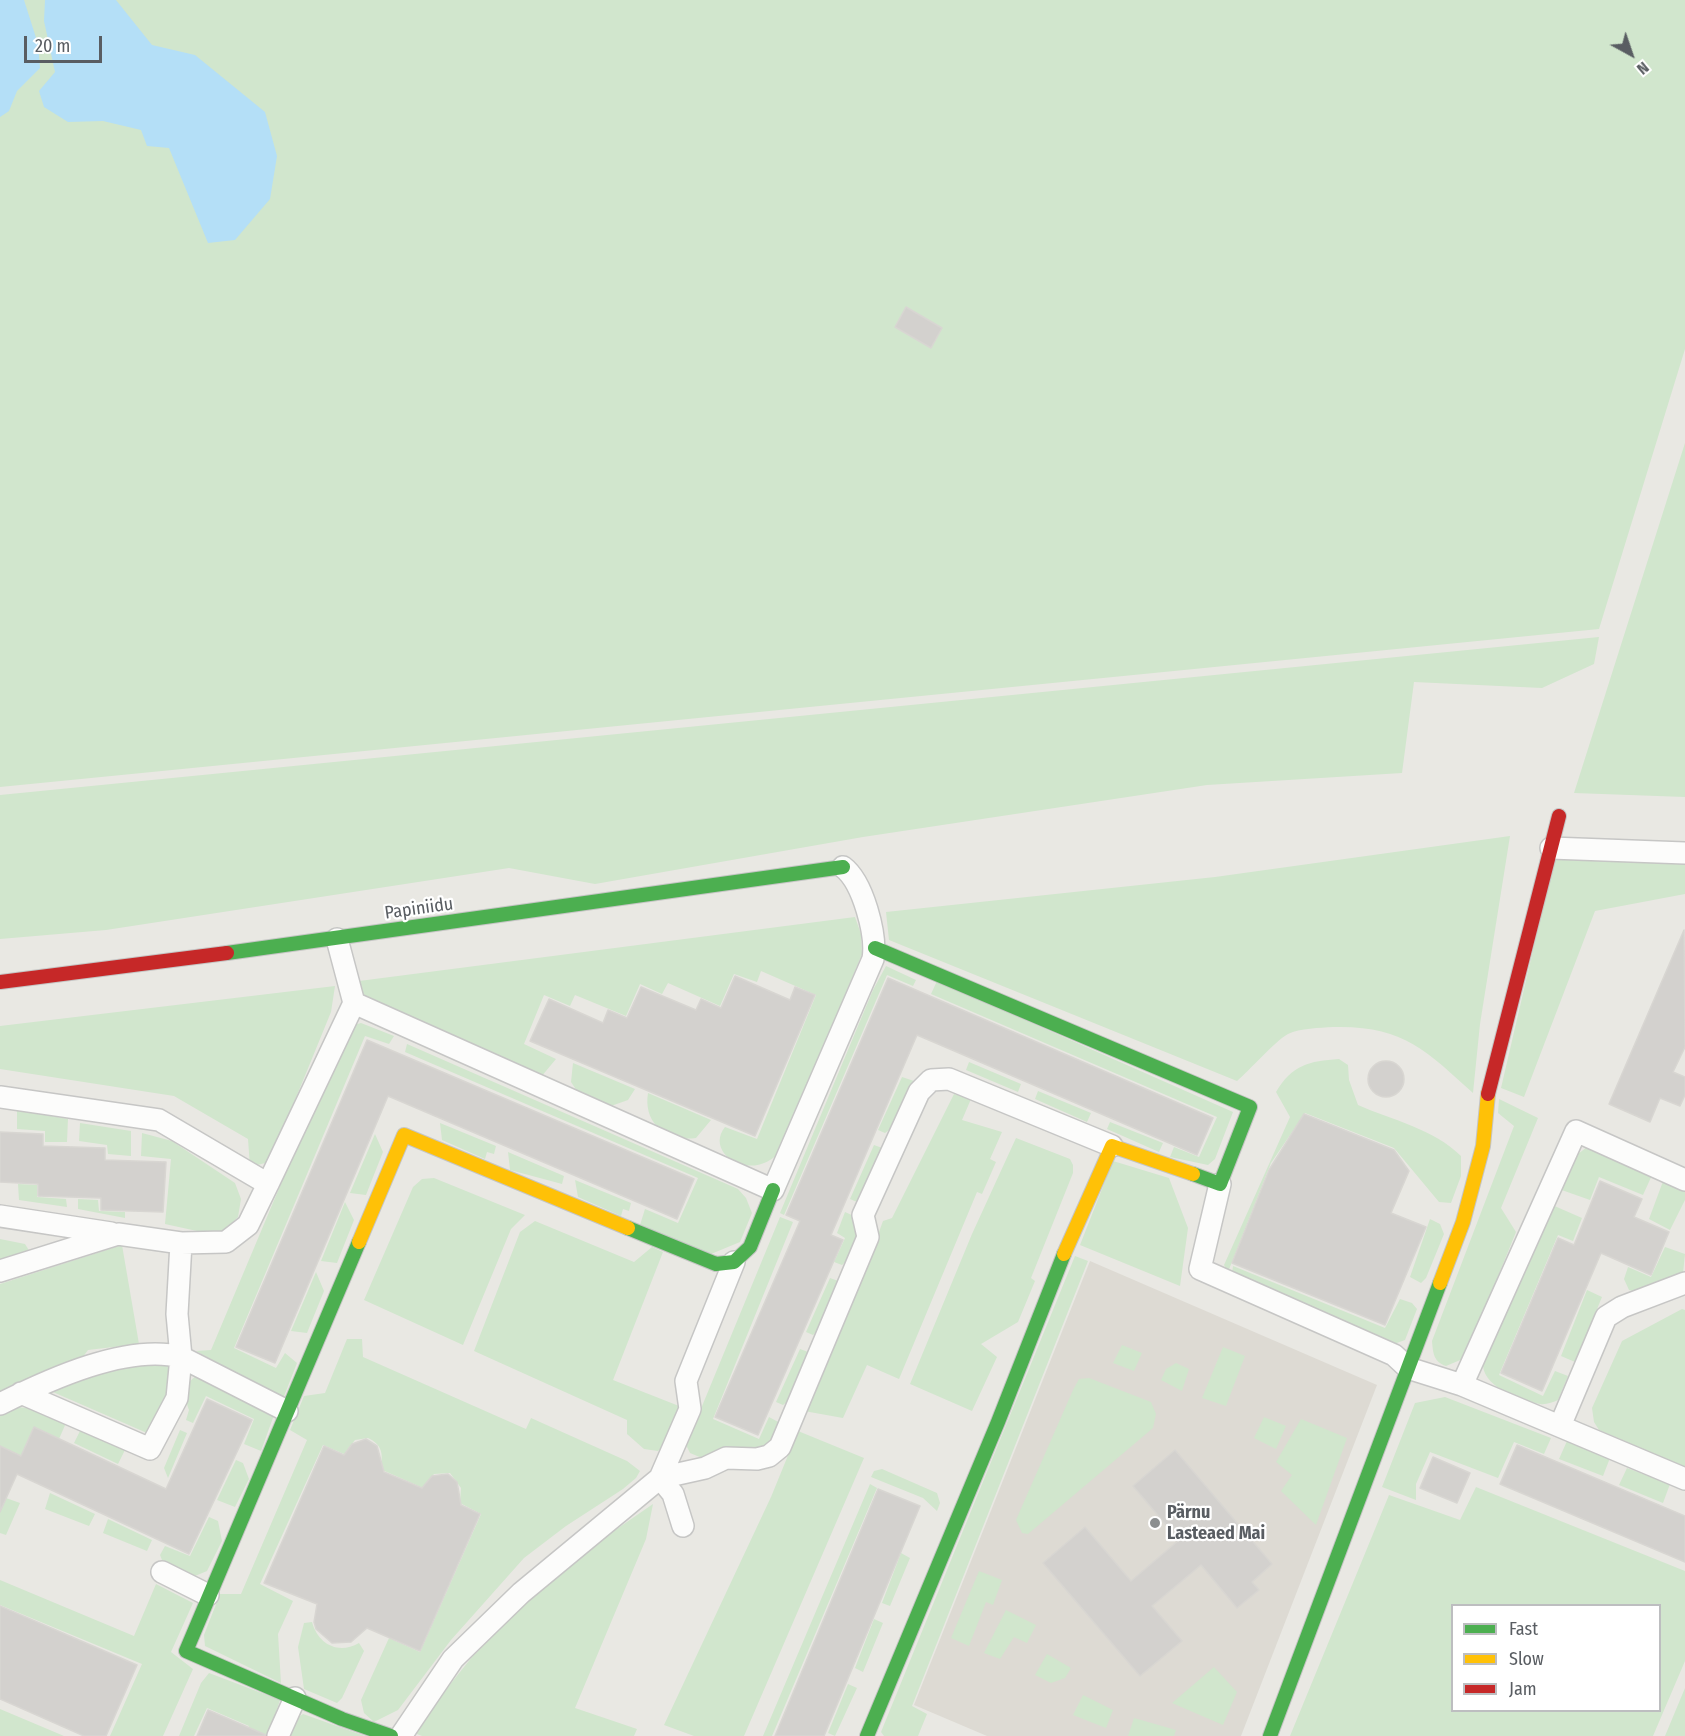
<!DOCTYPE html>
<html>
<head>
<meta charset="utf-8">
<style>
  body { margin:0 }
  #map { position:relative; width:1685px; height:1736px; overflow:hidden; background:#e9e8e3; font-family:"Fira Sans Condensed",sans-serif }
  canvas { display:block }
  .legend { position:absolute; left:1451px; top:1604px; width:210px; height:108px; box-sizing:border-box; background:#fff; border:2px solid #bdbec0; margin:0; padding:8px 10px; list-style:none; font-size:18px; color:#595d62 }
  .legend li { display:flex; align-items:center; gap:12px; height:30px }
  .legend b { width:30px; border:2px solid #bdbec0 }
  .north { position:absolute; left:1601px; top:24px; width:60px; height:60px; -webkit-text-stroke:4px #fff; paint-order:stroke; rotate:140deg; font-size:16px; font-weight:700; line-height:24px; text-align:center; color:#595d62 }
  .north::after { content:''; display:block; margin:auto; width:21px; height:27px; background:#595d62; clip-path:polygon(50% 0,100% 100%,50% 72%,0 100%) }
  .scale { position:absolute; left:24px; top:36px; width:78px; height:27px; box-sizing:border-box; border:3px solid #595d62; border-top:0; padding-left:8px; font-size:18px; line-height:21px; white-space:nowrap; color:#595d62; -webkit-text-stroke:4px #fff; paint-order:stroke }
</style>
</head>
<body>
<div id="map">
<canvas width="1685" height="1736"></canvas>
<ul class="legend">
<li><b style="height:8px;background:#4caf50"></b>Fast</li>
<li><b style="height:8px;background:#ffc107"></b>Slow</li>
<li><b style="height:8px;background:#c62828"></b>Jam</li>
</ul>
<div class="north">N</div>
<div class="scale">20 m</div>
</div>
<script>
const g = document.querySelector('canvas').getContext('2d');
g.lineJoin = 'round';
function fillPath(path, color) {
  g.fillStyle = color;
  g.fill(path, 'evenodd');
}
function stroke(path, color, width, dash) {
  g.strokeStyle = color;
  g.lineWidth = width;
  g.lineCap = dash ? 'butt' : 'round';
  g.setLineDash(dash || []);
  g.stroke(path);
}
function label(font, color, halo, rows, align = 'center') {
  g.font = font + ' "Fira Sans Condensed",sans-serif';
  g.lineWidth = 4.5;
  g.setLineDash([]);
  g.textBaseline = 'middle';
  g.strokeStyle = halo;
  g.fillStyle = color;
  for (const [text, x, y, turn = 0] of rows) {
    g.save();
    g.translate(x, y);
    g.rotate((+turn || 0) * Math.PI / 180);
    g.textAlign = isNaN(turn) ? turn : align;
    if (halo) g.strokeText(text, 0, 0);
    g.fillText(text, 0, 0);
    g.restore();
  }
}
const education = new Path2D(`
  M1090,1261L1377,1385L1241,1736H987L914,1705Z`);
const green = new Path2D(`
  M0,0H1685V349L1599,629L0,787Z
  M1685,443V797L1574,793Z
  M1599,637L1594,664L1542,688L1414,682L1402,773L1207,785L863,837L595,884L509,868L106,930L0,939V795Z
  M1510,836L1480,1024L1473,1093C1426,1050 1402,1025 1333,1027C1320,1028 1300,1028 1288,1034C1274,1042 1250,1070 1237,1081L889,940L886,912L1215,877Z
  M1555,856L1685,862V894L1595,911L1524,1097L1501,1088Z
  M855,917L861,934L862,954L781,1150C754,1185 703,1154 725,1127L757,1139L816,995L761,971L757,982L734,974L720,1006L668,983L662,994L640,984L626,1016L575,995L570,1006L544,995L524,1044L556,1059L541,1077L363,998L359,981Z
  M886,966L916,980L913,986L887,975L784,1215L780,1213L873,990Z
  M937,981L1233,1112L1215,1159L1208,1165L1170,1157L1174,1147L1199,1157L1217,1117L931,994Z
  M335,986L331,1012L273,1154L265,1163L250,1167L248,1139L174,1096L0,1069V1026Z
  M361,1023L394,1036L389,1044L365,1036L234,1348L276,1368L285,1353L297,1363L283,1399L196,1351L211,1350L347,1027Z
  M407,1044L738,1189L746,1198L752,1213L740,1242L711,1254L640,1225L645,1209L678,1223L698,1178L405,1052Z
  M1339,1059L1348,1065L1349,1080L1358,1105C1392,1120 1434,1129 1461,1156V1176L1451,1203L1439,1202L1394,1148L1305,1113L1271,1163L1228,1272L1224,1265L1290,1117L1276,1092C1292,1065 1309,1061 1339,1059Z
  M969,1062L1021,1084L1018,1092L966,1070Z
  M573,1063L635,1089L628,1100L611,1106L577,1091L571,1082Z
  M902,1077L914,1081L896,1125L885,1133L878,1130Z
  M1038,1091L1091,1113L1087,1122L1035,1099Z
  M648,1093L711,1120L696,1138C666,1142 643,1123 648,1093Z
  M954,1094L971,1099L962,1120L1002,1132L990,1159L996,1162L982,1194L977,1192L899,1379L867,1365L843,1418L804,1411L860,1284L883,1221L892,1218Z
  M1499,1099L1538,1118L1501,1208L1516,1232L1465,1358L1446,1366C1434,1362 1433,1354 1432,1341L1514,1126L1498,1113Z
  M17,1110L68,1119L67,1142H45V1131L17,1129Z
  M1110,1122L1163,1143L1159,1152L1107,1129Z
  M80,1123L131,1131V1156L108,1154L107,1145L79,1141Z
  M440,1123L496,1146L494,1154L487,1152L485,1159L442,1140Z
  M142,1133L172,1141L235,1183L241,1199L238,1217L224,1231L206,1233L165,1224L171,1159L141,1156Z
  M375,1134L383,1152L366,1195L350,1193Z
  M1016,1138L1070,1159L1073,1165V1173L1031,1278L1035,1281L1018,1322L981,1344L997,1357L972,1411L910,1384L972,1234Z
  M874,1145L885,1149L868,1193L857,1202L850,1199Z
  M1587,1147L1653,1173L1643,1195L1599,1177L1590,1200L1556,1188L1569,1161Z
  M508,1152L564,1176L562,1184L510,1170Z
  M1113,1161L1169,1178L1188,1228L1180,1286L1080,1245Z
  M1665,1176L1685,1184V1200L1670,1230L1649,1219Z
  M434,1178L525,1215L511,1229L463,1345L364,1300L413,1187L422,1179Z
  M575,1180L631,1203L629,1211L623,1209L621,1216L578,1197Z
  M18,1184L37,1185V1197L66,1199L67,1207L19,1200Z
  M78,1199L98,1200L99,1211L125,1212V1218L78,1209Z
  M345,1202L354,1220L337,1263L321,1261Z
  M1550,1204L1582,1218L1573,1241L1558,1235L1499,1375L1543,1396L1555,1371L1568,1376L1558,1400C1553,1402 1546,1405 1540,1404C1521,1400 1485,1388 1483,1366Z
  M845,1212L856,1217C858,1238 859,1252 842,1265L834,1262L845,1238L837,1233Z
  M780,1217L793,1222L713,1419L759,1439L769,1417L782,1424L771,1448L759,1453C733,1445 727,1448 702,1458L690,1453L686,1445Z
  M1430,1219L1440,1224L1444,1234L1426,1278L1421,1283L1410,1277Z
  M535,1221L634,1262L652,1247L663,1252L613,1380L679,1406L664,1446L658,1451L644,1449L627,1434V1420L474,1351L520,1232Z
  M0,1239L25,1244L30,1252L0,1260Z
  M122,1245L139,1344L88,1350L79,1362L0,1395V1284Z
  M1665,1247L1685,1254L1683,1273L1642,1294L1629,1290L1624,1279L1628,1267L1651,1277Z
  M1075,1256L1088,1261L912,1706L927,1714L918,1736H884L881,1732Z
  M1233,1266L1385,1328L1400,1299L1412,1303L1417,1309L1405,1340L1394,1344L1366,1334L1232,1273Z
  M316,1272L324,1291L307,1333L291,1331Z
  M830,1278L841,1282L823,1326L813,1335L806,1332Z
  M1587,1290L1602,1297L1575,1362L1561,1356Z
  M1682,1309L1685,1310V1467L1599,1430L1594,1422L1592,1408L1622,1341Z
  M347,1339H362L363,1357L526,1429L531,1418L627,1461L640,1471L636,1478L623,1489L566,1526L524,1558L451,1640L398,1710L374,1722L364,1713L361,1700L389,1638L420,1652L481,1514L460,1503L461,1488L450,1473L434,1474L423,1488L380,1469C384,1455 382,1444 368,1438L355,1440L344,1454L323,1445L260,1584L293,1601L278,1634L281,1683L205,1646L204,1635L220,1594H241L307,1440L290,1430L304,1396L325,1393Z
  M1122,1345L1142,1353L1134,1371L1113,1363Z
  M1223,1347L1245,1356L1226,1406L1202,1398Z
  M800,1349L811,1353L793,1397L783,1405L776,1402Z
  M172,1361L171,1387L147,1433L46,1389L95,1373Z
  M1176,1363L1189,1369L1182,1391L1161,1380L1166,1369Z
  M200,1374L274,1415L261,1451L244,1444L254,1419L206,1396L193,1423L186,1420L189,1410C184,1396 184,1381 200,1374Z
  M1089,1378L1151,1402L1156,1414L1153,1428L1028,1534L1022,1533L1016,1520L1073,1390L1079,1379Z
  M1445,1397L1551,1438L1544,1454L1514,1442L1498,1478L1430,1452L1416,1484V1500L1382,1487L1415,1403Z
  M18,1407L34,1409L66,1423L59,1439L34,1428L21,1456L0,1446V1413Z
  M1264,1417L1286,1426L1276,1449L1254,1438Z
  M1301,1419L1347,1438L1316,1525L1281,1491L1292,1475L1276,1462Z
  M81,1429L125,1450L118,1464L74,1443Z
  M180,1430L187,1433L168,1478L164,1468Z
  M798,1431L864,1458L744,1736H694L664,1725L771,1497Z
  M1567,1441L1610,1458L1603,1476L1559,1459Z
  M236,1460L243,1463L249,1479L235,1507L217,1500Z
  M1627,1468L1670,1484L1663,1503L1619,1485Z
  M882,1469L937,1493L940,1503L937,1511L923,1498L871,1477L874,1471Z
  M870,1484L877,1488L772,1736H763Z
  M1476,1487L1685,1571V1661L1653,1736H1290L1389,1495L1460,1520ZM1452,1606H1660V1710H1452Z
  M50,1493L95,1514L89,1526L45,1509Z
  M6,1498L20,1503L6,1535L0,1533V1512Z
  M653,1504L646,1539L575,1708L637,1729L634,1736H422L412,1732L472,1657L566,1564Z
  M209,1517L218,1521L222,1541L207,1571L195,1576L162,1560L160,1555L165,1546L190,1556Z
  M108,1519L152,1540L147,1551L103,1533Z
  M901,1553L910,1558L890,1606L882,1603Z
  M979,1571L1002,1580L993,1605L986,1602L969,1646L951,1638Z
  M0,1580L134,1636L156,1584L193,1603L171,1652L193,1669L163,1736H110L142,1664L0,1605Z
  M1006,1610L1036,1625L1027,1643L1014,1637L1000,1659L984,1653Z
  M874,1619L883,1623L863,1672L855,1668Z
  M312,1622C318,1644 338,1655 359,1643L364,1651L342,1698L337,1703L304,1689L298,1647L304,1623Z
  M1047,1654L1071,1668L1065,1678L1051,1683L1035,1675Z
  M1214,1667L1237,1692L1223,1725L1172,1703Z
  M209,1673L280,1700L268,1736H245L249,1726L207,1708L194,1736H179L201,1683Z
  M848,1684L857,1688L835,1736L828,1733Z
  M1685,1688V1736H1665Z
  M1083,1695L1113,1710L1106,1728L1073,1715Z
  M0,1709L64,1736H0Z
  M303,1714L365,1736H289L297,1718Z
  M1134,1718L1176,1730L1174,1736H1128Z`);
const water = new Path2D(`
  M0,0H24L38,44L40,68L17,91L9,111L0,117Z
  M45,0H116L152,45L195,55L265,112L277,156L270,199L235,240L208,243L169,148L147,146L141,130L103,121L68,122L44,107L39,91L55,72L44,21Z`);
const building = new Path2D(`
  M906,307L942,328L931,348L895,327Z
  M1684,930L1685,1047L1673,1072L1685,1077V1095L1680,1106L1660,1098L1650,1122L1609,1104Z
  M735,976L790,1000L795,987L815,995L755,1136L530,1041L549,999L603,1023L608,1010L627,1018L641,987L696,1010L701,999L721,1008Z
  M888,978L1213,1118L1197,1155L917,1035L831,1235L843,1240L758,1435L715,1417L800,1221L786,1215Z
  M367,1040L694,1179L677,1219L388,1096L275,1363L236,1347Z
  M1368 1079a18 18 0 1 1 36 0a18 18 0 1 1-36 0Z
  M1304,1114L1394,1150L1409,1171L1391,1213L1426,1227L1385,1325L1232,1263L1269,1170Z
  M0,1132L43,1134V1146L105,1148V1160L166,1162L163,1212L101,1210V1198L38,1196V1184L0,1182Z
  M1600,1181L1642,1199L1634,1217L1669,1232L1651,1275L1601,1253L1542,1391L1501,1373L1558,1238L1574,1245Z
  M207,1399L252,1420L189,1554L17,1474L0,1512V1446L21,1456L34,1427L166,1489Z
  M366,1439L377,1446L384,1472L422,1488L432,1476L448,1474L457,1482L461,1505L480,1514L420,1651L367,1628L351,1642L332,1643L316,1629L314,1622L317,1604L264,1583L324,1446L344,1455L352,1444Z
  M1517,1445L1685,1516V1562L1500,1484Z
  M1175,1450L1272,1564L1252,1582L1259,1590L1237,1608L1201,1565L1152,1606L1182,1641L1140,1676L1043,1563L1085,1527L1131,1581L1179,1540L1133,1486Z
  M1433,1457L1470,1473L1457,1503L1420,1488Z
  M878,1489L920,1506L824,1736H775Z
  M0,1606L137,1665L106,1736H84L0,1699Z
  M208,1710L266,1735L265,1736H197Z`);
const street = new Path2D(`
  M1551,848L1685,853
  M337,939L354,1003L773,1190L873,959C877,935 863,882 843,867
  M0,1097L159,1120L268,1184L354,1003
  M1220,1184L1200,1269L1394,1355L1408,1368L1462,1385L1685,1479
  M0,1216L111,1233
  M0,1271L118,1234L181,1243L226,1242L248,1225L268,1184
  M1462,1385L1576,1131L1685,1180
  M21,1393L150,1449L177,1398L181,1357L177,1314L181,1243
  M0,1404C48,1380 128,1343 181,1357L287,1411
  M1560,1426L1606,1317L1622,1307L1685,1283
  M683,1526L673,1494L660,1478L705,1468L726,1458L757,1459L769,1456L780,1447L868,1237L863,1215L919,1092L931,1080L949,1079L1112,1146
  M162,1572L208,1595
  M278,1736L295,1698
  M401,1736L453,1659L521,1593L660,1478L690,1409L686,1381L734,1262`);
const fast = new Path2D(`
  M875,948L1250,1107L1220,1184L1193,1174
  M227,953L843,867
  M628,1228L716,1264L734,1262L750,1247L773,1190
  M359,1242L186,1651L342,1719L391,1736
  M867,1736L998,1422L1064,1254
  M1270,1736L1440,1283`);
const slow = new Path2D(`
  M359,1242L404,1135L628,1228
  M1064,1254L1112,1146L1193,1174
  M1440,1283L1463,1222L1483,1146L1488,1094`);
const jam = new Path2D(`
  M0,982L227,953
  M1488,1094L1559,816`);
const markers = [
  [1155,1523,6,"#8b8e8f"]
];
const streetNames = [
  ["Papiniidu",419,909,-8]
];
const poiNames = [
  ["Pärnu",1167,1513],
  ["Lasteaed Mai",1167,1534]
];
fillPath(education, '#dddad3');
fillPath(green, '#d1e6cd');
fillPath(water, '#b4dff7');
fillPath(building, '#d3d1ce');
stroke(building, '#d8d6d2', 1.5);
stroke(street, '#c6c6c5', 24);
stroke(fast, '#c5c5c4', 16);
stroke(slow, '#c5c5c4', 16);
stroke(jam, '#c5c5c4', 16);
stroke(street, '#fcfcfb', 21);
stroke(fast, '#4caf50', 14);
stroke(slow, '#ffc107', 14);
stroke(jam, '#c62828', 14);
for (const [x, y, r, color] of markers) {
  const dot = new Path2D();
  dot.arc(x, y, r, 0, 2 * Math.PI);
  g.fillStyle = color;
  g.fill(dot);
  stroke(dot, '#fff', 2);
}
label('18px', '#595d62', '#fff', streetNames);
label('bold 18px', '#595d62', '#fff', poiNames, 'left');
</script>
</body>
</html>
